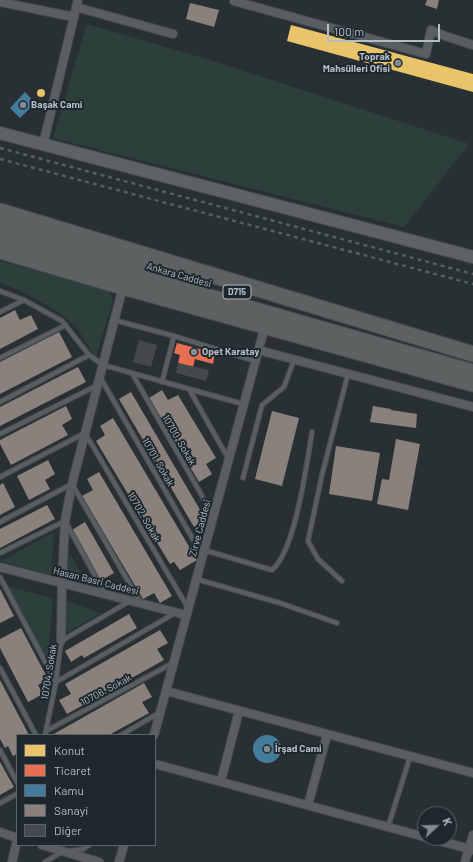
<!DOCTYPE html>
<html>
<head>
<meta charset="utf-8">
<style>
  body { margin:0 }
  #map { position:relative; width:473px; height:862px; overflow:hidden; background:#293033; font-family:Barlow,sans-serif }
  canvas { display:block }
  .legend { position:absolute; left:16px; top:734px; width:140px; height:112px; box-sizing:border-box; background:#1d272d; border:1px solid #596369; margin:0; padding:5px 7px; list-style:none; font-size:12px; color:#b3bdc4 }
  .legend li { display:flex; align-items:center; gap:8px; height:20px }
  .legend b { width:20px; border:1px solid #596369 }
  .north { position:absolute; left:417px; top:806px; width:40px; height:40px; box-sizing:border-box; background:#1d272d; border:1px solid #596369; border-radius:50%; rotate:68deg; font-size:11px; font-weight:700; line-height:16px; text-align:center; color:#b3bdc4 }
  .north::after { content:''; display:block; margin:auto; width:14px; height:18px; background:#838c91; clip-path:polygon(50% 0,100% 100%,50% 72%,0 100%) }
  .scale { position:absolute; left:327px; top:24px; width:113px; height:18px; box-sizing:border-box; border:2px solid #b3bdc4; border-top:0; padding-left:5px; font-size:12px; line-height:14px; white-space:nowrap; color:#b3bdc4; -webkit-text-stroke:3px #1d272d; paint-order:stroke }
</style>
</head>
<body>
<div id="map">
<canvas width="473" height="862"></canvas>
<ul class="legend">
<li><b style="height:11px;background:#e9c46a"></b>Konut</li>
<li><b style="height:11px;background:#e76f51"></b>Ticaret</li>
<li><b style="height:11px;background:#457b9d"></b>Kamu</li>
<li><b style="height:11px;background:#8a817c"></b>Sanayi</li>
<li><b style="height:11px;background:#43494c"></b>Diğer</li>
</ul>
<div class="north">K</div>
<div class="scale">100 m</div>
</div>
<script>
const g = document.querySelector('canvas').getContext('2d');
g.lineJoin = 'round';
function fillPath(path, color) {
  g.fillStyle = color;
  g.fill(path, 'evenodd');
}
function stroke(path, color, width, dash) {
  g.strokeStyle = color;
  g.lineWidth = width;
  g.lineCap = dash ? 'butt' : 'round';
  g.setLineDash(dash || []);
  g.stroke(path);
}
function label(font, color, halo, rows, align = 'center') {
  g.font = font + ' Barlow,sans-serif';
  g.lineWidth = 4;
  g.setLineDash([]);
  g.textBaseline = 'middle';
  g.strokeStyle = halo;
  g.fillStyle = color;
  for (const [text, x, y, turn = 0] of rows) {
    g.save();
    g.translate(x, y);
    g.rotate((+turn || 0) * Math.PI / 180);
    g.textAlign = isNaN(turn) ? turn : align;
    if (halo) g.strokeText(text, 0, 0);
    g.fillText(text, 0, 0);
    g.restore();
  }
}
const green = new Path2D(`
  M87,24L210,60L469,144L404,227L53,138Z
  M0,261L109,290L113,300L96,356L92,353C87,345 82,334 76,327C65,314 17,287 0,283Z
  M54,532L51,575L1,561Z
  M69,553L88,585L66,581Z
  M6,586L53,598L47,661Z
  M66,601L101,613L64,634Z`);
const homes = new Path2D(`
  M291,25L473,74V92L287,41Z
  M37 93a4 4 0 1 1 8 0a4 4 0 1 1-8 0Z`);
const shops = new Path2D(`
  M177,343L215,353L213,364L195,359L193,367L178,363L180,355L174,353Z`);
const public = new Path2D(`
  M25,92L35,103L20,118L10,108Z
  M253 749a14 14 0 1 1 28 0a14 14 0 1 1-28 0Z`);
const industry = new Path2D(`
  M427,0H439L437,9L425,5Z
  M190,3L219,10L214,27L186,19Z
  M15,310L20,320L31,315L38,329L0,349V318Z
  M59,332L72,357L0,394V362Z
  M78,367L86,382L0,426V407Z
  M162,390L168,400L178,395L216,458L206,464L212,474L199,482L149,398Z
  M131,392L206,520L194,527L119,399Z
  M66,406L72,419L62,425L68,435L11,465L0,444V440Z
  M373,406L391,409V410L417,414L416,428L370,422Z
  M272,411L299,418L282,486L255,479Z
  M113,418L197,560L180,570L174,562L170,564L96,441L105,435L100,426Z
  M396,439L420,444L408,510L377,504L382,479L389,480Z
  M336,446L380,453L372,501L329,494Z
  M48,460L55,474L45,480L50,489L29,500L17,476Z
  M99,472L172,596L160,603L154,593L143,599L82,496L93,490L87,479Z
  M3,483L15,507L0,515V485Z
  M47,505L55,519L0,548V529Z
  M85,522L114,573L100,581L72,530Z
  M0,589L14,616L0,623Z
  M129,614L137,628L84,658L82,655L71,662L65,651Z
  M21,628L48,679L38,685L43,694L28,702L0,648V639Z
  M160,630L168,643L157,649L164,660L67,714L59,700L71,694L65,684Z
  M0,680L29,735H17V754L13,756L8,746L5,748L0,739Z
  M144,683L152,697L142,702L149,713L109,735H52Z
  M0,762L14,787L0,795Z`);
const building = new Path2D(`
  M139,340L157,345L151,367L133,362Z
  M178,363L209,370L206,381L176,373Z`);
const lane = new Path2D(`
  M0,291L24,300L62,321L89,355L103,365L243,404
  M0,312L24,300
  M114,320L174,336
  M0,358L66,325
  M132,373L213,515
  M100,377L202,555
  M162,382L174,336L255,361
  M189,389L228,458
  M0,402L89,355
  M0,434L96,386
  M0,477L85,433L188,608
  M243,478L262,405L284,387L294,360
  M0,522L72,484L140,602
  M204,550L272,570C295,552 307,463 312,432
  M0,553L65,521L105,594
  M0,577L56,682L175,613
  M196,579L280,603L337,623
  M342,581L318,559L308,541L322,475L348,374
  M0,668L36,735
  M46,731L173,663
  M45,735L56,682L61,641L130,601
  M121,735L159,713
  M0,750L17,782
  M0,803L17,794
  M388,827L410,757
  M69,851L83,849L89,845
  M45,862L62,852`);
const street = new Path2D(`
  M234,1L426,54L431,30L445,36L473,45
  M0,2L74,17
  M76,7L173,34
  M43,145L78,0
  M258,350L473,407
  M0,567L186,615
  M61,641L62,583L65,521L72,484L123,287
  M166,691L473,773
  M154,735L265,326
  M155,764L425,837
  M221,781L239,711
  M308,805L327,735
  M0,832L17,838
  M429,838L473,850
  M42,845L99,862
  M12,862L17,841
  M119,862L124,845
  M465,862L473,835`);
const secondary = new Path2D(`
  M0,133L473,257`);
const highway = new Path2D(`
  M0,211L473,354
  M0,223L163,271
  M0,237L473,372
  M0,251L123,287L473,384`);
const rail = new Path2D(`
  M0,148L473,274
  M0,159L473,284`);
const markers = [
  [398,63,4,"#838c91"],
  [23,105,4,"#838c91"],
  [194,352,4,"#838c91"],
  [267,749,4,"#838c91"]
];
const shields = [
  [237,292,28]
];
const shieldNames = [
  ["D715",237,292]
];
const poiNames = [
  ["Toprak",390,57,"right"],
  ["Mahsülleri Ofisi",390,69,"right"],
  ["Başak Cami",31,105],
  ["Opet Karatay",202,352],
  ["İrşad Cami",275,749]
];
const streetNames = [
  ["Ankara Caddesi",179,275,16],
  ["10700. Sokak",179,440,60],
  ["10701. Sokak",158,462,60],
  ["10702. Sokak",144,517,60],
  ["Zirve Caddesi",200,528,-75],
  ["Hasan Basri Caddesi",96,581,14],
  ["10704. Sokak",49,672,-81],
  ["10706. Sokak",106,690,-28]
];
fillPath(green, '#2d3f3b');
fillPath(homes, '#e9c46a');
fillPath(shops, '#e76f51');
fillPath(public, '#457b9d');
fillPath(industry, '#8a817c');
fillPath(building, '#43494c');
stroke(lane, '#464c4e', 6);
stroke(street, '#464c4e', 10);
stroke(secondary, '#464c4e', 14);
stroke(highway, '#454c4f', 17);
stroke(lane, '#585e62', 4);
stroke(street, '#585e62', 8);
stroke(secondary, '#5d6266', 12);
stroke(highway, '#5d6162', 15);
stroke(rail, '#585d60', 2.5, [4, 4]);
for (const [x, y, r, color] of markers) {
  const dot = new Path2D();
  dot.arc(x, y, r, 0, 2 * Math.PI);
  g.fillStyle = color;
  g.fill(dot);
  stroke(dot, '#1d272d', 1.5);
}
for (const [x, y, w] of shields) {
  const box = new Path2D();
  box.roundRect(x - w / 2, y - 7, w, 14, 3);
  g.fillStyle = '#1d272d';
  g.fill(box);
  stroke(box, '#b3bdc4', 1);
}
label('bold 9px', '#b3bdc4', null, shieldNames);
label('bold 10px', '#b3bdc4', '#1d272d', poiNames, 'left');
label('10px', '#b3bdc4', '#1d272d', streetNames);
</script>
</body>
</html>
